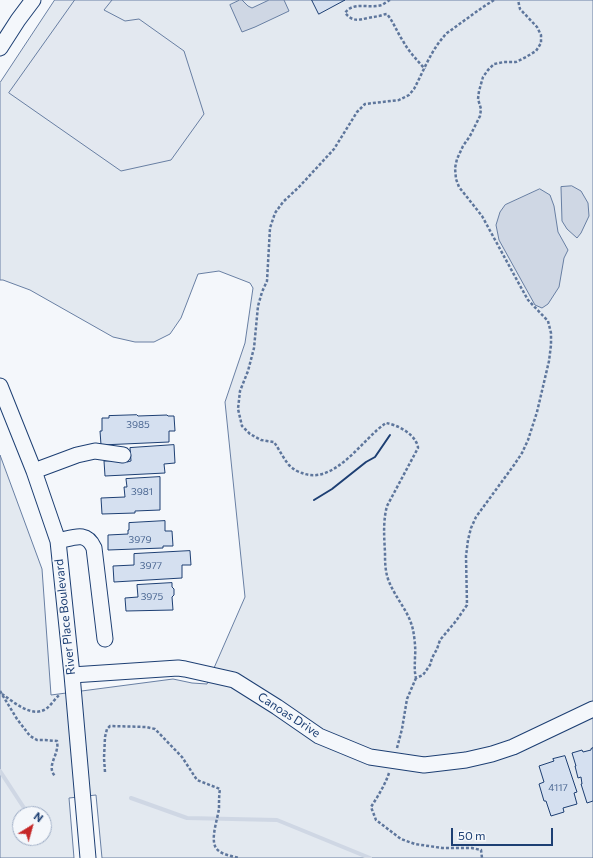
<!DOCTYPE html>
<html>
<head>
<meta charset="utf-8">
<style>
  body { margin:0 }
  #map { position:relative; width:593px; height:858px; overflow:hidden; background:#f4f7fb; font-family:Commissioner,sans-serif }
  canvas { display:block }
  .north { position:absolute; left:12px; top:806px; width:40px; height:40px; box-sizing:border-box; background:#f4f7fb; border:1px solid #9eadc5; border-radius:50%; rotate:37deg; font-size:11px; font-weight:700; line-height:16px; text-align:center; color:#1d3f73 }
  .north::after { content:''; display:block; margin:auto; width:14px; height:18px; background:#c62828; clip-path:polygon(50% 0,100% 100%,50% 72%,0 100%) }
  .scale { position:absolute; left:451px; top:828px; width:102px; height:18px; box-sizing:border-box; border:2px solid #1d3f73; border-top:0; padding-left:5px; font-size:12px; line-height:14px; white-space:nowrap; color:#1d3f73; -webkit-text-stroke:3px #f4f7fb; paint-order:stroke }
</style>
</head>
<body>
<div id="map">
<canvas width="593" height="858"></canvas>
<div class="north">N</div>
<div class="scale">50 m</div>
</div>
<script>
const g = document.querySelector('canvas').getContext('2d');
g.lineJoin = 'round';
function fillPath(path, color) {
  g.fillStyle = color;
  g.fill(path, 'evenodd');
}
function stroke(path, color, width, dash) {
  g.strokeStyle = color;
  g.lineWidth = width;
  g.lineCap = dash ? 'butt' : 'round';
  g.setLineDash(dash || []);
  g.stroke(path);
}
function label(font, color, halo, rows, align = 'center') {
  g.font = font + ' Commissioner,sans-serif';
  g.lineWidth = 3;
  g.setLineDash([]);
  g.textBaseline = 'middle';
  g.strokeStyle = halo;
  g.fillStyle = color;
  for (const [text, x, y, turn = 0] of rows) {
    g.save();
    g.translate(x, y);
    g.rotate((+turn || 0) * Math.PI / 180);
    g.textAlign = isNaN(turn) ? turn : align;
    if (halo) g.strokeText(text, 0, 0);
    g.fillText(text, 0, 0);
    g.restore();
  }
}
const green = new Path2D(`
  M55,0H593V858H102L96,795L69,798L74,858H0V455L42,569L51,695L173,679L192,683L207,684L245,597L225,402L245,343L253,288L250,283L219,271L198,274L181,318L170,334L154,342H135L113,337L30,290L3,280H0V83ZM20,814H44V838H20Z`);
const parking = new Path2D(`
  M75,0H112L104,10L125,21L139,19L184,51L204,114L171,160L121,171L9,93Z`);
const water = new Path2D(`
  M240,0H242L248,6L252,8L269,0H284L289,11L255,27L242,32L230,5Z
  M572,186L581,191L588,203L589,216L581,233L577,238L567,229L562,221L561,187Z
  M540,189L550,195L554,206L558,232L568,250L564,258L559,287L548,304L542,308L535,305L499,240L496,225L500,212L505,205Z`);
const stream = new Path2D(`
  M0,771L28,814
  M131,798L187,818L277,820L370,858`);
const building = new Path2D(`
  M312,0H345L319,14Z
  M137,415L138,416L167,415L168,416H174L175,431H169V442L101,445L100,431H102V418H109V416Z
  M174,445L175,463L164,464L165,473L105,476L104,461L127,460V462L131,461L130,448Z
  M160,477V510L135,511V513L102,514L101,498L125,497L124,487H127L126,479Z
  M165,521V531H172L173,546H163V548L108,550V535L128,534V530H129V523Z
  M190,551L191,565H182V578L114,582L113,566L134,565V554Z
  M172,583V587L174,589V595L172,597L173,610L126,611L125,598L138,597L137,585Z
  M593,748V801L587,803L581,784H582L581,777L578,778L575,766H576L572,753L582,750L583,752L591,750V749Z
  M565,756L577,792L574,793L577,804L563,808L564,812L551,816L546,801H544L539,784L544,782L539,766L554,761L553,759Z`);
const path = new Path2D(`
  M390,0C388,1 385,3 382,5C370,9 353,1 345,13C353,22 358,20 368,18C372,17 375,17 378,16C381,16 384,14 387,14C394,23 397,32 403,41C409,52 417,60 425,69
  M494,0L483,7L447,33C432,48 424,70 414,89L409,95L399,100L365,104L357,112L334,149L299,187L283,202L275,213L270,228L267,281L262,292L258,306L254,348L248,371L240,391L238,409L242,426L250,434L261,440L274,442C279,449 283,458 289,465C293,469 298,472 302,473C335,486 363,438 386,423C397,425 411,432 416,442C417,443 418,446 418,448L387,506C383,521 384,536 385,552C385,561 385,570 388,579C394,596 407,609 412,626C414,632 416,649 415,656C415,664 414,670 416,678L423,675L430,665L432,658L437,649L440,640L456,621L467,605L466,556L468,540L471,528L476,517L514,465L522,453L528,440L537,412L549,361L551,345V333L548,321L528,300L518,282L482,216L459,187L456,179L455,168L457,159L463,146L470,136L480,116L481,109L478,99L479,91L483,77L488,70L494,64L504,62H516L526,57L536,51L541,43V35L537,27L520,9L518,0
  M0,691L17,719L30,736L37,740H45L57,741C57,743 58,747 57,748C56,758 47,767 55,776
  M2,694C14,702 31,718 46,709C51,705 55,699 59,695
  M397,748L402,729L407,699L416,678
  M105,772L104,758L105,737L107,729L110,726L146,727L155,729L182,757L197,780L220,789C219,795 219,801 219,808C218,818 211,836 215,846C218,854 231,856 239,858
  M389,773C385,785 378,796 371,807L376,820L401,839L415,844L442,848H472L481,850L482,858`);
const minor = new Path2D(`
  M0,48L18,20L33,0
  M0,386L34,471L58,541L72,675L88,858
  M34,471L77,455L95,451L123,455
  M58,541C73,538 86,530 94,548L105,639
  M72,675L178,668L185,669L234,680L277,707L319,736L370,757L424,765L466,760L492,754L513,747L593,709`);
const wall = new Path2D(`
  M314,500L332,489L366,462L375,457L390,435`);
const numberNames = [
  ["3985",138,425],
  ["3981",142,492],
  ["3979",140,540],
  ["3977",151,566],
  ["3975",152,597],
  ["4117",558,788]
];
const streetNames = [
  ["River Place Boulevard",65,617,-96],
  ["Canoas Drive",289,715,33]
];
fillPath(green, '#e3e9f0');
stroke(green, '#687fa3', 1);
fillPath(parking, '#e3e8f0');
stroke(parking, '#687fa3', 1);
fillPath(water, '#cfd7e4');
stroke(water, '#687fa3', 1);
stroke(stream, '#cfd7e4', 4);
fillPath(building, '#d5e0f0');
stroke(building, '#1d3f73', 1);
stroke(minor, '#1d3f73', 17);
stroke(path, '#5e769c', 2.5, [3, 2]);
stroke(minor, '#f4f7fb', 15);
stroke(wall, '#1d3f73', 2);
label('10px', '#4b6792', null, numberNames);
label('12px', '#1d3f73', '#f4f7fb', streetNames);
</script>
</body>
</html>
